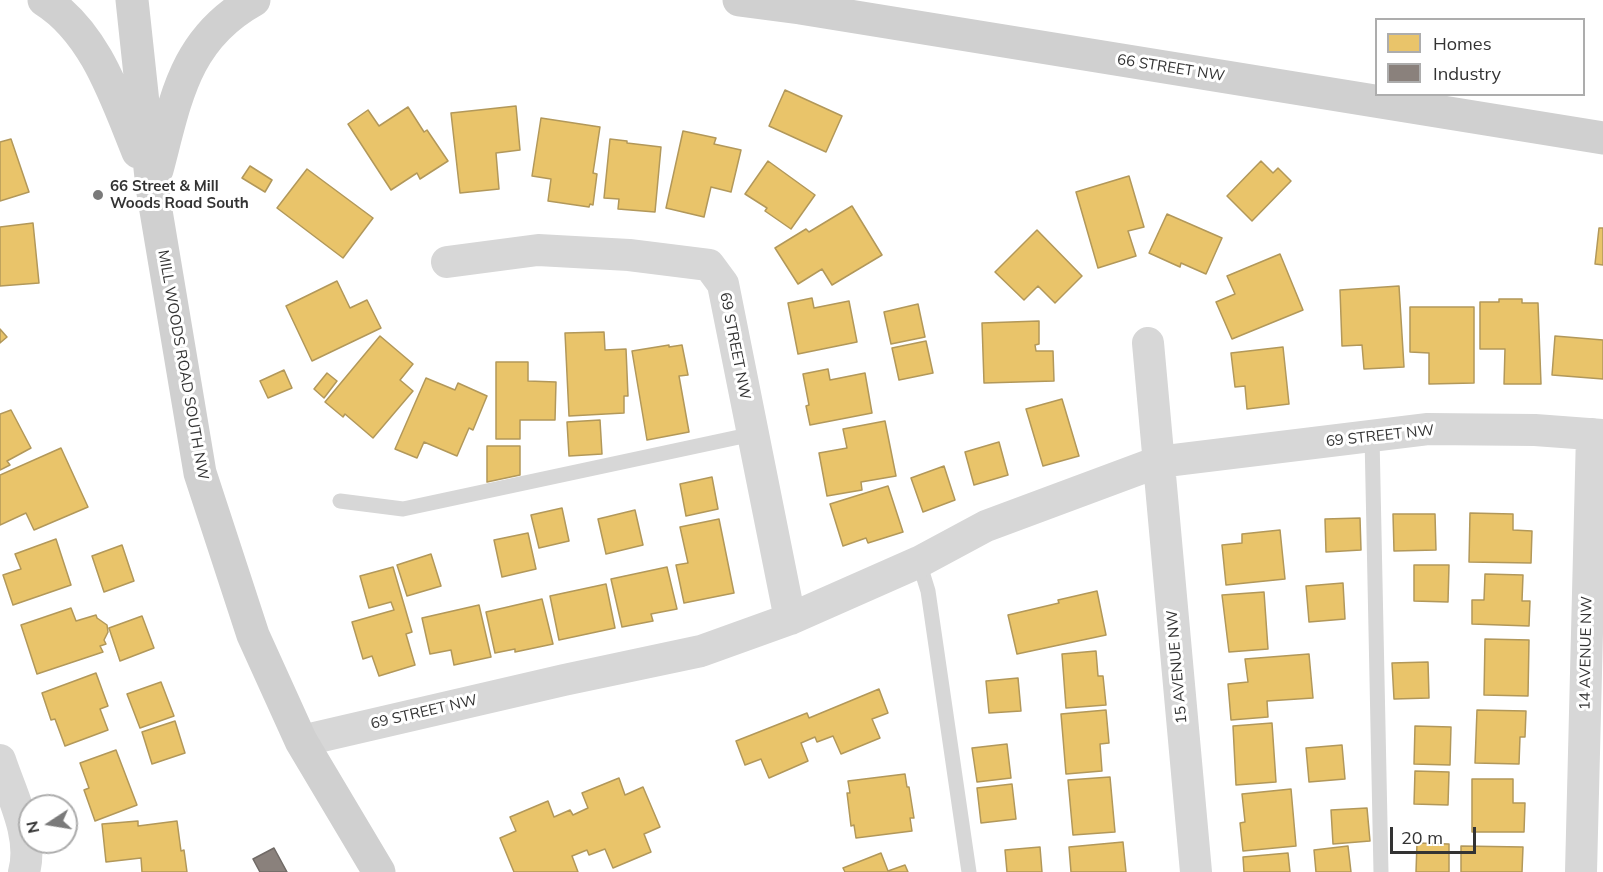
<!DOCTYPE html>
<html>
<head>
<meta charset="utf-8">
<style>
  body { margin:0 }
  #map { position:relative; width:1603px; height:872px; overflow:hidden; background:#fff; font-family:Mulish,sans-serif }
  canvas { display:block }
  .legend { position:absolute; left:1375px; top:18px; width:210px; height:78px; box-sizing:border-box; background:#fff; border:2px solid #adadad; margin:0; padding:8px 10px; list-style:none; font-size:18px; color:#333 }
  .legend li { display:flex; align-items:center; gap:12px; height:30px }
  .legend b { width:30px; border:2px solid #adadad }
  .north { position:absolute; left:18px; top:794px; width:60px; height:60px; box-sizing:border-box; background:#fff; border:2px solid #adadad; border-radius:50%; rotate:258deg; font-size:16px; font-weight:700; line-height:24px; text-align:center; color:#333 }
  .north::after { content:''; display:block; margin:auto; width:21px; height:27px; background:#7a7a7a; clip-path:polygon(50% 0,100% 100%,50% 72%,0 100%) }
  .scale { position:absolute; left:1390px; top:827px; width:86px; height:27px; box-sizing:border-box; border:3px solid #333; border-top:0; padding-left:8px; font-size:18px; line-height:21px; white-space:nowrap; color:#333; -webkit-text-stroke:4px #fff; paint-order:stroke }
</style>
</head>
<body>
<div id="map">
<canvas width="1603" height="872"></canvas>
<ul class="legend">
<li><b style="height:16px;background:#e9c46a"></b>Homes</li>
<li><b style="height:16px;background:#8a817c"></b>Industry</li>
</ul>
<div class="north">N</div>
<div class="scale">20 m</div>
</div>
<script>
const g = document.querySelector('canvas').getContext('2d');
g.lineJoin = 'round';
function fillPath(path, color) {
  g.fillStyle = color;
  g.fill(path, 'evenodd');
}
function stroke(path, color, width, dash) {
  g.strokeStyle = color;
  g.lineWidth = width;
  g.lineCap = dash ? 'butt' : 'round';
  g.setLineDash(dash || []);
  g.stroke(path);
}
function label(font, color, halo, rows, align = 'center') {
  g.font = font + ' Mulish,sans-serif';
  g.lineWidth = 6;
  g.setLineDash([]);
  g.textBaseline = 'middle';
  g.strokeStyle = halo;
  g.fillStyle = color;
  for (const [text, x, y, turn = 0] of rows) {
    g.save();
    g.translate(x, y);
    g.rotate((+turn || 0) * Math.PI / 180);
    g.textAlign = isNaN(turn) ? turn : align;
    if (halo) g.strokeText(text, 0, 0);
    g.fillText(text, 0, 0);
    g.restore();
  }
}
const homes = new Path2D(`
  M785,90L842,116L826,152L769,126Z
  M516,106L520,150L496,153L499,189L460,193L451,113Z
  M408,107L424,132L427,130L448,161L420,179L417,173L391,190L348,124L368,110L379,126Z
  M541,118L600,127L593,173L597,174L593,205L590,204L589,207L548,201L551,179L532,176Z
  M683,131L716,138L714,144L741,150L731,192L711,187L704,217L666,208Z
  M11,139L29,192L0,201V142Z
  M610,139L627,141V143L661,147L655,212L618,209L619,199L604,198Z
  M768,161L815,195L791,229L765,211L767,208L745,194Z
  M1261,161L1273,173L1278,168L1291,181L1252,221L1227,196Z
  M250,166L272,180L265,192L242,178Z
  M307,169L373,218L343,258L277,208Z
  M1129,176L1144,227L1128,231L1136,256L1098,268L1076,192Z
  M852,206L882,255L832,285L822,269L798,284L775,248L806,229L809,232Z
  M1167,214L1222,238L1206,274L1181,263L1180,267L1149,253Z
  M33,223L39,283L0,286V227Z
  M1599,228H1603V265L1595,264Z
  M1037,230L1082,276L1055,303L1038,286L1024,300L995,272Z
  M1280,254L1303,310L1232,339L1216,302L1235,294L1227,276Z
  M337,281L350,308L367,300L381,328L312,361L286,306Z
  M1399,286L1404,367L1364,369L1362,345L1342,346L1340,290Z
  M812,298L814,308L849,301L857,342L798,354L788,303Z
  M1499,299H1522V303H1538L1541,384H1504L1505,349H1480V302H1499Z
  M918,304L925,337L891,344L884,312Z
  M1410,307H1474V383L1429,384V353L1410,352Z
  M1039,321V344L1035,345L1036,351H1053L1054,381L984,383L982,323Z
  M0,329L7,337L0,343Z
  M604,332L605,350L626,349L628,396H624V413L569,416L565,333Z
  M380,336L413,364L400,380L413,391L373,438L345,414L343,417L325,402Z
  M1555,336L1603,340V379L1552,375Z
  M926,341L933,373L899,380L892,348Z
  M669,345V347L682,345L688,375L679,376L689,432L647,440L632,351Z
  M1283,347L1289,404L1247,409L1245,386L1235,387L1231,353Z
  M496,362H528V381L556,382L555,420H520V439H496Z
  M828,369L830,380L865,373L872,413L810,425L806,406L809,405L803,374Z
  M284,370L292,388L268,398L260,381Z
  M327,373L337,381L324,398L314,389Z
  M426,378L455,390L458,383L487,396L473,430L469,428L457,456L424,442L417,458L395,449Z
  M1062,399L1079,456L1043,466L1026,409Z
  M11,410L31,448L7,461L10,465L0,470V414Z
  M600,420L602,454L569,456L567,422Z
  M885,421L896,476L861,482L862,490L827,496L819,453L847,448L843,429Z
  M999,442L1008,475L974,485L965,452Z
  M487,446H520V475L487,482Z
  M61,448L88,507L34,530L26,513L0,525V475Z
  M944,466L955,500L923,512L911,478Z
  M712,477L718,509L686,516L680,484Z
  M888,486L903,532L868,543L866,538L843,546L830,504Z
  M562,508L569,541L539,548L531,515Z
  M635,510L643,545L606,554L598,519Z
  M1470,513L1513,514V530L1532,531L1531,563L1469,562Z
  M1393,514H1435L1436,550L1394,551Z
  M1360,518L1361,550L1326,552L1325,519Z
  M719,519L734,593L684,603L676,565L688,563L680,527Z
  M1280,530L1285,579L1226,585L1222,545L1242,543V534Z
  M528,533L536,569L502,577L494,540Z
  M56,539L71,585L13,605L3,575L21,569L15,554Z
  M122,545L134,581L104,592L92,556Z
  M431,554L441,586L407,596L397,565Z
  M1414,565H1449L1448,602L1414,601Z
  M393,567L412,632L406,634L415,665L379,676L372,656L363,659L352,622L394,610L391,602L369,608L360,576Z
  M667,567L677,609L651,614L653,621L622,627L611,579Z
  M1485,574L1523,575L1522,601H1530L1529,626L1472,624V600H1484Z
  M1343,583L1345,619L1309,622L1306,586Z
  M606,584L615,628L559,640L550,596Z
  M1097,591L1106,635L1017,654L1008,615L1059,603L1058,600Z
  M1264,592L1268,649L1229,652L1222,595Z
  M542,599L553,644L515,652V649L495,653L486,612Z
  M479,605L491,657L454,665L451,650L430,654L422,618Z
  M71,608L76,621L96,615L97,618L107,625L108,632L104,640L106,644L100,646L103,652L37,674L21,625Z
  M142,616L154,648L120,661L109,628Z
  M1485,639L1529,640L1528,696L1484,695Z
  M1096,651L1098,676H1103L1106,705L1066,708L1062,654Z
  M1309,654L1313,698L1267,701L1268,717L1231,720L1228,684L1248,682L1245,659Z
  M1428,662L1429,698L1394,699L1392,663Z
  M96,673L108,706L100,709L108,730L65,746L55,719L51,720L42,693Z
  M1018,678L1021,711L989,713L986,681Z
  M161,682L174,716L140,728L127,694Z
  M879,689L888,713L872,719L880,738L841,754L833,736L817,742L815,737L801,743L808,761L769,778L761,759L745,765L736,741L807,713L809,718Z
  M1106,710L1109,743L1100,744L1102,771L1066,774L1061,714Z
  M1477,710L1526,711L1525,737H1520L1519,764L1475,763Z
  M175,721L185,753L152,764L142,732Z
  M1272,723L1276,782L1236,785L1233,726Z
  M1415,726L1451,727L1450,765L1414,764Z
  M1007,744L1011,778L977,782L972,748Z
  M1342,745L1345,779L1309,782L1306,748Z
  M116,750L137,805L95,821L84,790L89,788L80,763Z
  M1415,771L1449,772L1448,805L1414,804Z
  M905,774L907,787H909L914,818H910L912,831L856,838L854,825L851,826L847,793H850L848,781Z
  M1110,777L1115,832L1073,835L1068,780Z
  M619,778L625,795L643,787L660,827L644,834L651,852L613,868L605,849L589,855L587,850L572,856L578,872H514L500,838L516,831L510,817L548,801L554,817L570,810L573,815L588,808L582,793Z
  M1472,779H1513V803H1525L1524,832H1472Z
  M1012,784L1016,819L981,823L977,788Z
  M1291,789L1296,846L1243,851L1240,823L1245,822L1242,794Z
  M1367,808L1370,841L1333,844L1331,810Z
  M138,821V826L177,821L181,851L184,850L187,872H142L141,858L106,862L102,824Z
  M1123,842L1126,872H1071L1069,847Z
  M1417,843L1449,844V872H1416Z
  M1348,846L1351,872H1316L1314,850Z
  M1461,846L1523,847L1522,872H1461Z
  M1040,847L1042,872H1007L1005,850Z
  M881,853L888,871L905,865L908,872H845L843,868Z
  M1288,853L1290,872H1244L1243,857Z`);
const industry = new Path2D(`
  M274,848L287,872H260L253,859Z`);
const lane = new Path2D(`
  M1372,436L1381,872
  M340,501L403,509L753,434
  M919,562L928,591L969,872`);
const street = new Path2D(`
  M447,262L538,250L629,255L709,265L723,284L790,619
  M1148,343L1196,872
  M301,741L564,680L701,651L790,619L919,562L986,526L1158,462L1428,429L1535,430L1603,435
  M0,760C11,794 34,836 24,872
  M1581,872L1592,434`);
const secondary = new Path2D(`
  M44,0C95,32 116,98 138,152
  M132,0L152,187L200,473L253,635L301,741L379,872
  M739,0L800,8L1603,138
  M157,170C176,99 184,39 254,0`);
const markers = [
  [98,195,6,"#7a7a7a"]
];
const streetNames = [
  ["66 STREET NW",1171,68,9],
  ["69 STREET NW",735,346,79],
  ["MILL WOODS ROAD SOUTH NW",183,365,80],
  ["69 STREET NW",1380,436,-6],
  ["14 AVENUE NW",1586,653,-89],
  ["15 AVENUE NW",1177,667,-95],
  ["69 STREET NW",424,712,-13]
];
const poiNames = [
  ["66 Street & Mill",110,186],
  ["Woods Road South",110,203]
];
fillPath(homes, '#e9c46a');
stroke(homes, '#b2985a', 1.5);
fillPath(industry, '#8a817c');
stroke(industry, '#706a66', 1.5);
stroke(lane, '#d7d7d7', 15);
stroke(street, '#d7d7d7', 32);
stroke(secondary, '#d0d0d0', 33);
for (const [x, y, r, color] of markers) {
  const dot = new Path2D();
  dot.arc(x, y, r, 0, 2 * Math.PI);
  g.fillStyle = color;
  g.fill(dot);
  stroke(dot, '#fff', 2);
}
label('15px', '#333', '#fff', streetNames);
label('bold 15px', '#333', '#fff', poiNames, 'left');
</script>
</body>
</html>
